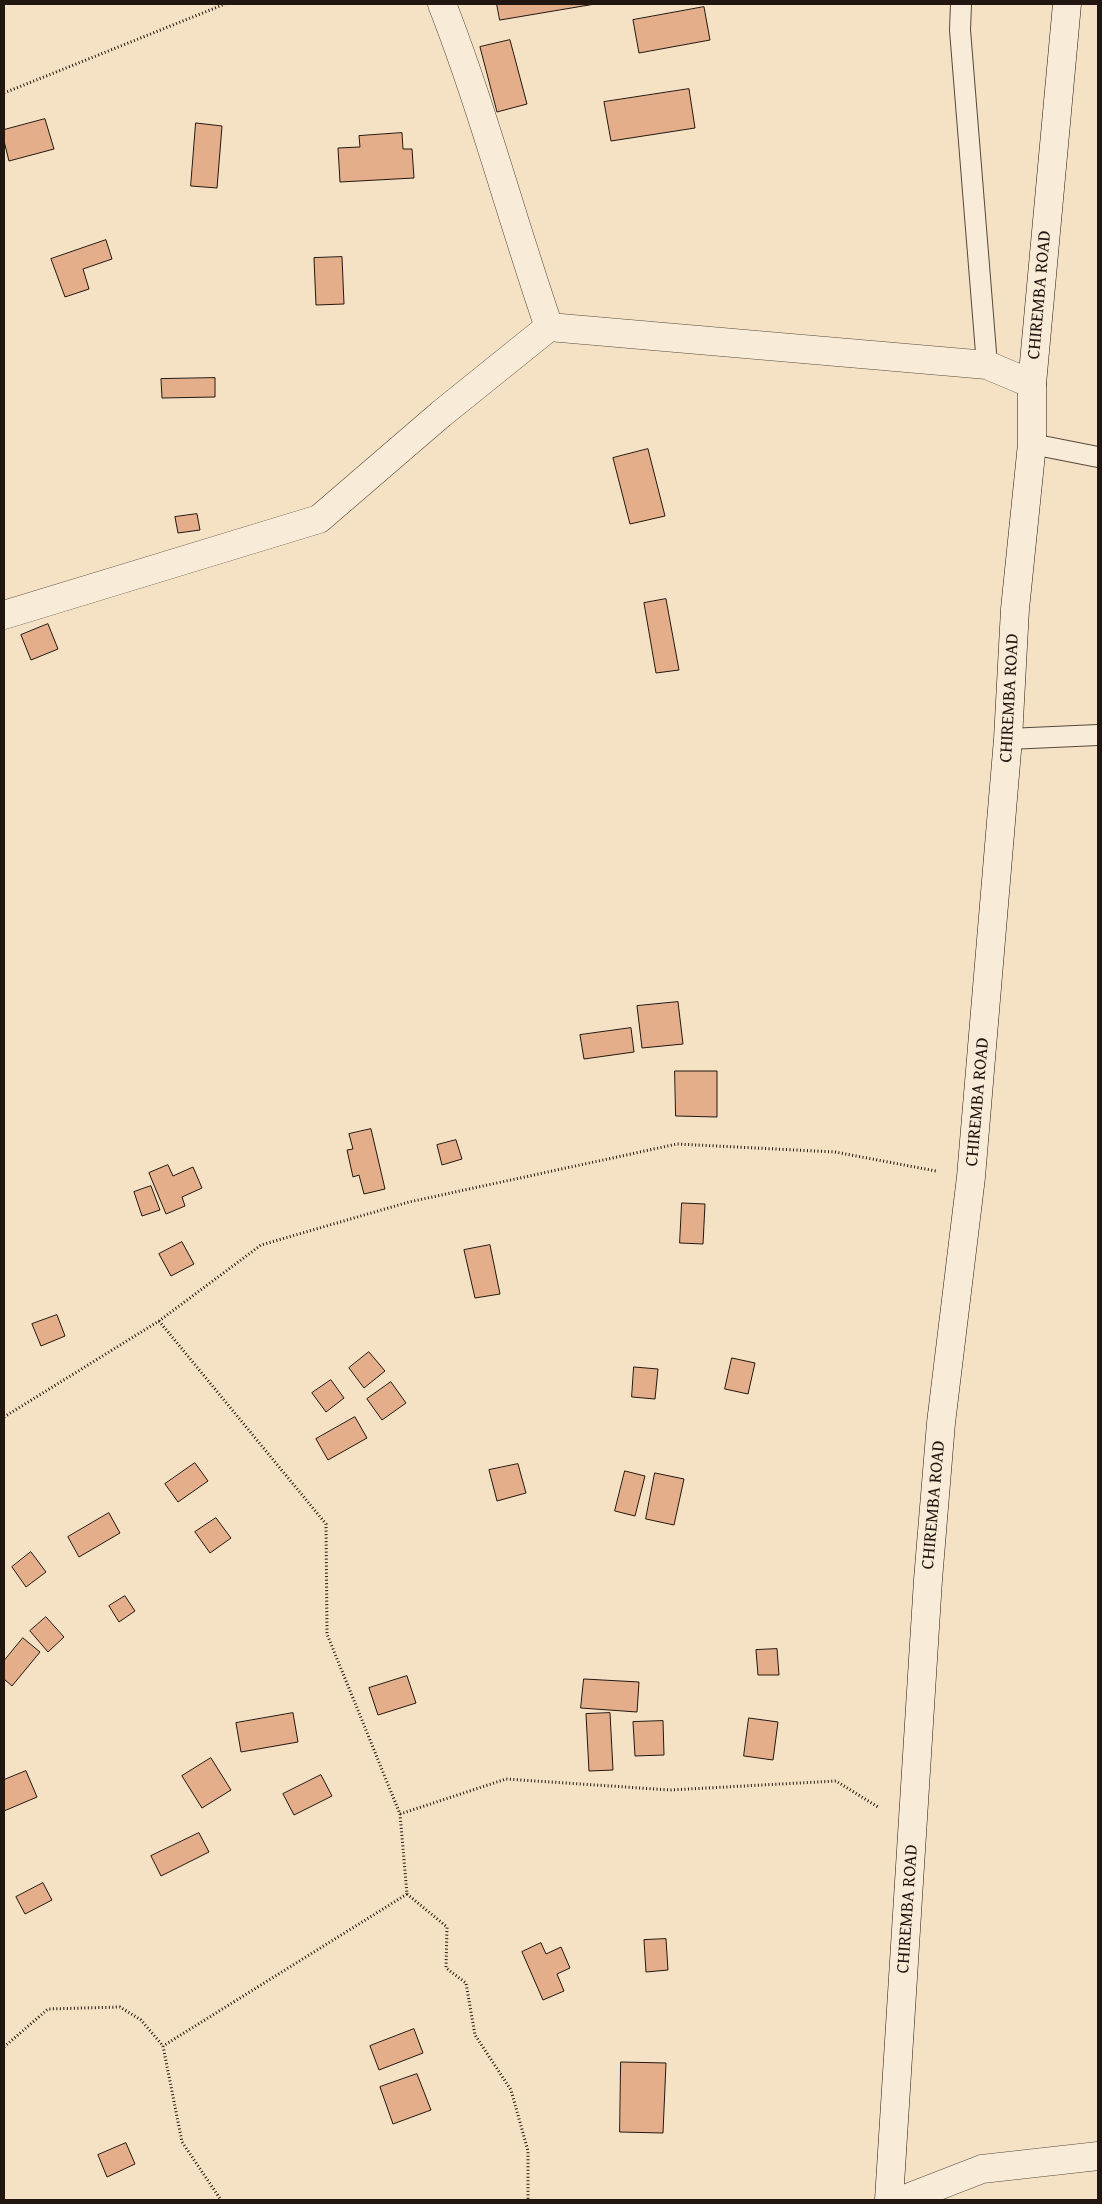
<!DOCTYPE html>
<html>
<head>
<meta charset="utf-8">
<style>
  body { margin:0 }
  #map { position:relative; width:1102px; height:2204px; overflow:hidden; background:#f5e1c3; font-family:"Gentium Book Plus",serif }
  canvas { display:block }
  .frame { position:absolute; inset:0; border:5px solid #221710; pointer-events:none }
</style>
</head>
<body>
<div id="map">
<canvas width="1102" height="2204"></canvas>
<div class="frame"></div>
</div>
<script>
const g = document.querySelector('canvas').getContext('2d');
g.lineJoin = 'round';
function fillPath(path, color) {
  g.fillStyle = color;
  g.fill(path, 'evenodd');
}
function stroke(path, color, width, dash) {
  g.strokeStyle = color;
  g.lineWidth = width;
  g.lineCap = dash ? 'butt' : 'round';
  g.setLineDash(dash || []);
  g.stroke(path);
}
function label(font, color, halo, rows, align = 'center') {
  g.font = font + ' "Gentium Book Plus",serif';
  g.lineWidth = 5;
  g.setLineDash([]);
  g.textBaseline = 'middle';
  g.strokeStyle = halo;
  g.fillStyle = color;
  for (const [text, x, y, turn = 0] of rows) {
    g.save();
    g.translate(x, y);
    g.rotate((+turn || 0) * Math.PI / 180);
    g.textAlign = isNaN(turn) ? turn : align;
    if (halo) g.strokeText(text, 0, 0);
    g.fillText(text, 0, 0);
    g.restore();
  }
}
const building = new Path2D(`
  M497,4H595L500,20Z
  M704,7L710,40L639,53L633,20Z
  M510,40L527,104L497,112L480,47Z
  M689,89L695,128L611,141L604,102Z
  M45,119L54,149L9,161L4,141V130Z
  M196,123L222,126L217,188L191,186Z
  M402,133L403,149H412L414,178L340,182L338,148L360,147L359,136Z
  M106,240L112,259L83,269L89,289L65,297L51,259Z
  M342,257L344,304L316,305L314,258Z
  M215,378V397L162,398L161,379Z
  M648,449L665,516L630,524L613,458Z
  M197,514L200,530L178,533L175,517Z
  M666,599L679,670L656,673L644,603Z
  M48,624L58,649L31,660L21,635Z
  M678,1002L683,1044L642,1048L637,1006Z
  M631,1028L634,1052L584,1059L580,1035Z
  M675,1071H717V1117L676,1116Z
  M371,1129L385,1189L364,1194L359,1175L353,1177L347,1150L353,1149L349,1134Z
  M456,1140L462,1159L442,1165L437,1145Z
  M168,1165L173,1176L193,1167L202,1188L182,1197L185,1206L166,1214L149,1173Z
  M151,1186L160,1210L142,1216L134,1192Z
  M682,1203L705,1204L703,1244L680,1243Z
  M182,1242L194,1264L171,1276L159,1254Z
  M490,1245L500,1294L475,1298L464,1250Z
  M57,1315L65,1336L41,1346L32,1324Z
  M369,1352L385,1371L364,1388L349,1368Z
  M732,1358L755,1363L748,1394L725,1389Z
  M634,1367L658,1369L655,1399L632,1397Z
  M331,1380L344,1398L326,1412L312,1393Z
  M391,1382L406,1403L382,1420L367,1399Z
  M355,1417L367,1438L328,1460L316,1439Z
  M195,1463L208,1481L178,1502L165,1484Z
  M518,1464L526,1493L497,1501L489,1470Z
  M625,1471L645,1476L635,1516L615,1511Z
  M655,1473L684,1479L674,1525L646,1519Z
  M109,1513L120,1533L79,1557L68,1537Z
  M216,1518L231,1538L210,1553L195,1532Z
  M31,1552L46,1572L26,1587L12,1567Z
  M125,1596L135,1611L119,1622L109,1606Z
  M46,1617L64,1637L48,1652L30,1631Z
  M23,1638L40,1652L12,1686L4,1679V1661Z
  M777,1649L779,1675H758L756,1650Z
  M407,1676L416,1703L378,1715L369,1688Z
  M584,1679L639,1682L637,1712L581,1708Z
  M293,1713L298,1742L241,1752L236,1723Z
  M610,1713L613,1770L589,1771L586,1714Z
  M749,1718L778,1722L773,1760L744,1756Z
  M663,1721L664,1755L635,1756L633,1722Z
  M211,1758L231,1790L202,1808L182,1776Z
  M26,1771L37,1797L4,1811V1780Z
  M321,1775L332,1796L294,1815L283,1794Z
  M199,1833L209,1852L161,1876L151,1856Z
  M43,1883L52,1900L25,1914L16,1897Z
  M666,1939L668,1970L646,1972L644,1940Z
  M541,1943L546,1954L561,1947L570,1968L557,1974L564,1991L543,2000L522,1952Z
  M414,2029L423,2053L379,2070L370,2046Z
  M621,2062L666,2063L663,2133L620,2132Z
  M417,2074L431,2110L393,2124L380,2087Z
  M126,2143L135,2164L107,2177L98,2155Z`);
const path = new Path2D(`
  M4,93L225,4
  M159,1321L326,1524L327,1634L400,1814L407,1894L163,2046
  M4,1417L159,1321L261,1245L409,1202L677,1144L835,1152L936,1171
  M400,1814L506,1779L670,1790L836,1781L878,1807
  M407,1894L447,1927L446,1968L466,1983L475,2035L511,2090L528,2151V2200
  M4,2047L48,2009L120,2007L141,2020L163,2046L182,2142L221,2200`);
const lane = new Path2D(`
  M961,4L960,30L987,365
  M1032,444L1098,457
  M1008,739L1098,735`);
const street = new Path2D(`
  M442,4C483,109 512,220 549,327L987,365L1032,384
  M4,615L319,519L441,414L549,327
  M902,2200L982,2169L1098,2156`);
const secondary = new Path2D(`
  M889,2200L928,1580L941,1423L971,1177L1008,739L1015,609L1032,444V384L1067,4`);
const streetNames = [
  ["CHIREMBA ROAD",1040,295,-85],
  ["CHIREMBA ROAD",1010,698,-87],
  ["CHIREMBA ROAD",978,1102,-85],
  ["CHIREMBA ROAD",934,1505,-85],
  ["CHIREMBA ROAD",908,1909,-86]
];
fillPath(building, '#e5ae8b');
stroke(building, '#221710', 1);
stroke(lane, '#574a3d', 22);
stroke(street, '#574a3d', 29);
stroke(secondary, '#221710', 29);
stroke(path, '#221710', 3, [1, 2.5]);
stroke(lane, '#f8ecd8', 20);
stroke(street, '#f8ecd8', 28);
stroke(secondary, '#f8ecd8', 28);
label('18px', '#221710', '#f8ecd8', streetNames);
</script>
</body>
</html>
